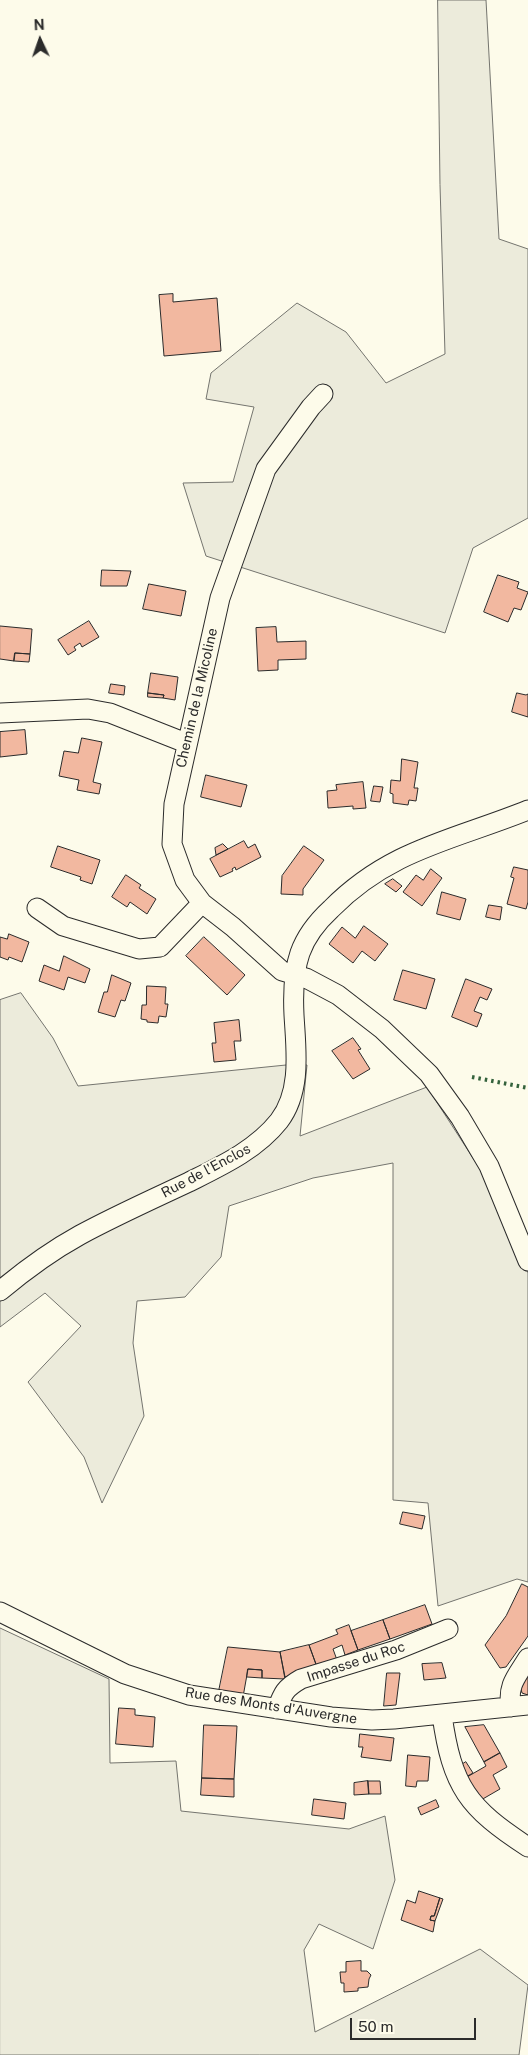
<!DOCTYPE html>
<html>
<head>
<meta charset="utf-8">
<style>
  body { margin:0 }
  #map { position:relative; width:528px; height:2055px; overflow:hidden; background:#fdfbea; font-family:"Public Sans",sans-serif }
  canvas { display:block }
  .north { position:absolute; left:15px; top:15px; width:50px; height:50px; -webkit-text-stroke:4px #fdfbea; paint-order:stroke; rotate:357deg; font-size:14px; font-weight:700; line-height:20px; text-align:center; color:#2b2b2b }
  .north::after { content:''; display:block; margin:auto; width:18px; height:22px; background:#2b2b2b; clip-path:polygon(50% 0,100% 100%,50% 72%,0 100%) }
  .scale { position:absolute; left:350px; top:2018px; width:126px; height:22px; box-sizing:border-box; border:2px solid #2b2b2b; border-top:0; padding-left:6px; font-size:15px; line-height:18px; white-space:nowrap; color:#2b2b2b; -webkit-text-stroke:4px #fdfbea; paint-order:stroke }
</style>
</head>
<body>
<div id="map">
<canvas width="528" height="2055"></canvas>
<div class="north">N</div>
<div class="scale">50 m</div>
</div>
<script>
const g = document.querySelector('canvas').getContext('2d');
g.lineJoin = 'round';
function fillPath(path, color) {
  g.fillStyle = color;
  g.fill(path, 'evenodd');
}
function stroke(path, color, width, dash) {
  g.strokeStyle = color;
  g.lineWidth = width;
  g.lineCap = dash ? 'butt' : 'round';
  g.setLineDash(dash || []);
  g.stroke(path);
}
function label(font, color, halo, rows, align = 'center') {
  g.font = font + ' "Public Sans",sans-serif';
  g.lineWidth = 4;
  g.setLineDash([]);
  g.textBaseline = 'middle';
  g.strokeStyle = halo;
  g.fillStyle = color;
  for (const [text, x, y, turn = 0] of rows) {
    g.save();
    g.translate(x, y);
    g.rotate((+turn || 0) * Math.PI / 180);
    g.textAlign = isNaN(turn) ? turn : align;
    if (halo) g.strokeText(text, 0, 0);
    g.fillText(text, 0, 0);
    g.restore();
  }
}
const green = new Path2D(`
  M438,0H486L499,239L528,249V518L473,548L445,633L206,556L183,483L233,482L254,407L206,399L211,373L297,303L346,332L386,383L445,354L440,185Z
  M21,993L53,1038L78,1086L286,1065H307L300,1136L427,1087L484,1175L528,1273V1582L517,1579L438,1606L428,1503L393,1500V1163L313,1178L229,1206L221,1257L185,1297L137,1301L133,1343L144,1416L102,1503L84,1457L28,1382L81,1326L45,1293L0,1327V1000Z
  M0,1628L109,1679L110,1763L176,1761L181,1811L349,1829L385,1816L395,1880L373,1949L319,1924L304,1950L315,2032L480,1949L528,1985L519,2055H0Z`);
const building = new Path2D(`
  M173,294V302L217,298L221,351L164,356L159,295Z
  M102,570L131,571L127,586H101Z
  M498,575L519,582L517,588L528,592L521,610L514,608L508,622L484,612Z
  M149,584L186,591L181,616L143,609Z
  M89,621L99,637L82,647L80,643L74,647L76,650L68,655L58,640Z
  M0,626L32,629L30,654L15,653L14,661L0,659Z
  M276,627L277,642L306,641V659L278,660V670L258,671L256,628Z
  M15,653L30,654L29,662L14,661Z
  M151,673L178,677L175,700L163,698L164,695L148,693Z
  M111,684L125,686L124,695L109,693Z
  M148,693L164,695L163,698L148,697Z
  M517,693L526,695L528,694V717L512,712Z
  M25,730L27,754L0,757V732Z
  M82,738L102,742L93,782L101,784L99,794L77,790L79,780L59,776L64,751L78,753Z
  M402,759L418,762L414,788H418L416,801L409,800L408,805L393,803V794L390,793L391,780L400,781Z
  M206,775L247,785L241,807L201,797Z
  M363,782L366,808L353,809V806L328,808L327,791L337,790L336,785Z
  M374,786L383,787L380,802L371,801Z
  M244,841L248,848L255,844L261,857L236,870L235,867L232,869L233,871L220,877L210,859Z
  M223,844L228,849L216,855L215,848Z
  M58,846L100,860L92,884L80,880L81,877L51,867Z
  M304,846L324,860L303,889V895L281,894L282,876Z
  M514,867L528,870V902L526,909L507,904L514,878L511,877Z
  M431,869L442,878L422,906L403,892L416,875L423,880Z
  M126,875L141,885L139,888L156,899L147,914L130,902L127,907L112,897Z
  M393,879L402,886L396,892L385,884Z
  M442,892L466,899L460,920L437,914Z
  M489,905L502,907L500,920L486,917Z
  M364,926L388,944L375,961L362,951L353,963L329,944L342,927L355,938Z
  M9,934L29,942L22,962L9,957L8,960L0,957V937L7,939Z
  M204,937L245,975L227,995L186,956Z
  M64,956L90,969L85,983L68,977L64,990L39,981L44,965L59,971Z
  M403,970L435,979L426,1009L394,1000Z
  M112,975L131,983L125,1001L121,1000L115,1017L98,1012L104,992H107Z
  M466,979L492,989L487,1000L480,997L474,1011L482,1014L477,1027L452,1017Z
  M147,986L166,987L165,1004H168L166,1017L159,1016L158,1023L147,1022V1020L141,1019L142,1005H146Z
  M239,1020L241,1041H234L236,1060L214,1062L212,1043H216L214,1023Z
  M353,1038L361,1049L358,1050L370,1069L353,1079L332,1051Z
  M403,1512L425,1516L422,1529L400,1524Z
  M522,1584L528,1587V1636L506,1667L500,1668L485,1645L506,1616Z
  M425,1605L432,1624L390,1639L383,1620Z
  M383,1620L390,1639L358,1650L351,1631Z
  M349,1625L358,1650L345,1655L342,1645L333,1649L337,1660L317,1667L309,1645L338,1634L336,1630Z
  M309,1645L317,1667L285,1677L280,1652Z
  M228,1647L280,1652L285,1679L262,1678V1670L248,1669L243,1697L219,1691Z
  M442,1663L446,1678L424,1680L422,1664Z
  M248,1669L262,1670V1678L247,1677Z
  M528,1672V1695L522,1693L520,1685Z
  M387,1673H400L396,1705L384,1706Z
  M119,1708L135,1709V1715L155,1717L153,1747L116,1744Z
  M204,1725L237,1726L234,1779L202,1778Z
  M484,1725L500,1753L484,1762L465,1727Z
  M360,1734L394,1738L391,1761L361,1757L363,1747H359Z
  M500,1753L507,1767L493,1775L500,1789L481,1800L467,1777L486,1766L484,1762Z
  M408,1755L430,1757L428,1781H417L416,1787L406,1786Z
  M466,1762L473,1773L462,1779L458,1767Z
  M202,1778L234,1779V1797L201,1795Z
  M368,1781L369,1794L354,1795V1783Z
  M368,1781H380L381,1794H369Z
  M314,1799L346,1803L344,1819L312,1815Z
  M436,1800L439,1807L421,1815L418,1808Z
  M419,1891L440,1898L434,1916H431L430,1920L435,1921L433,1932L401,1920L407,1900L415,1903Z
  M440,1898L443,1899L435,1921L430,1920L431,1916H434Z
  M361,1961V1971H367L371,1975L369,1979L368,1987L358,1988V1991L344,1992V1983H341L340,1972H346V1962Z`);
const minor = new Path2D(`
  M323,394L311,407L266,469L220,598L174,804L172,844L185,880L202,903L233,927L282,971L306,978L338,995L382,1029L429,1074L460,1117L489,1166L528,1261
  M0,713L88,709L110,713L186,743
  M37,908L63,926L139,949L160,947L202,903
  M0,1291C25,1270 51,1251 80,1235C115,1216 153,1199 189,1182C221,1166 256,1150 279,1121C302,1091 296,1050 294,1015C293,995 293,973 300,953C306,936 318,921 331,909C390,849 454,840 528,810
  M0,1612L125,1674L189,1695L331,1717L372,1720L394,1719L528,1705
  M511,1707C507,1685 517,1676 528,1658
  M277,1709C283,1693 285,1688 301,1679L396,1650L448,1629
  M442,1715C452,1787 468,1808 528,1847`);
const hedge = new Path2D(`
  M472,1077L528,1088`);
const streetNames = [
  ["Chemin de la Micoline",197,698,-77],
  ["Rue de l'Enclos",206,1171,-28],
  ["Impasse du Roc",356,1662,-18],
  ["Rue des Monts d'Auvergne",271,1706,9]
];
fillPath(green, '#ecebdb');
stroke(green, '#74746e', 1);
fillPath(building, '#f2b8a0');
stroke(building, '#2b2b2b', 1);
stroke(minor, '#2b2b2b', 21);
stroke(minor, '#fdfbea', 19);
stroke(hedge, '#34623c', 4, [2.5, 4]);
label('14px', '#2b2b2b', '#fdfbea', streetNames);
</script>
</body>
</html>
